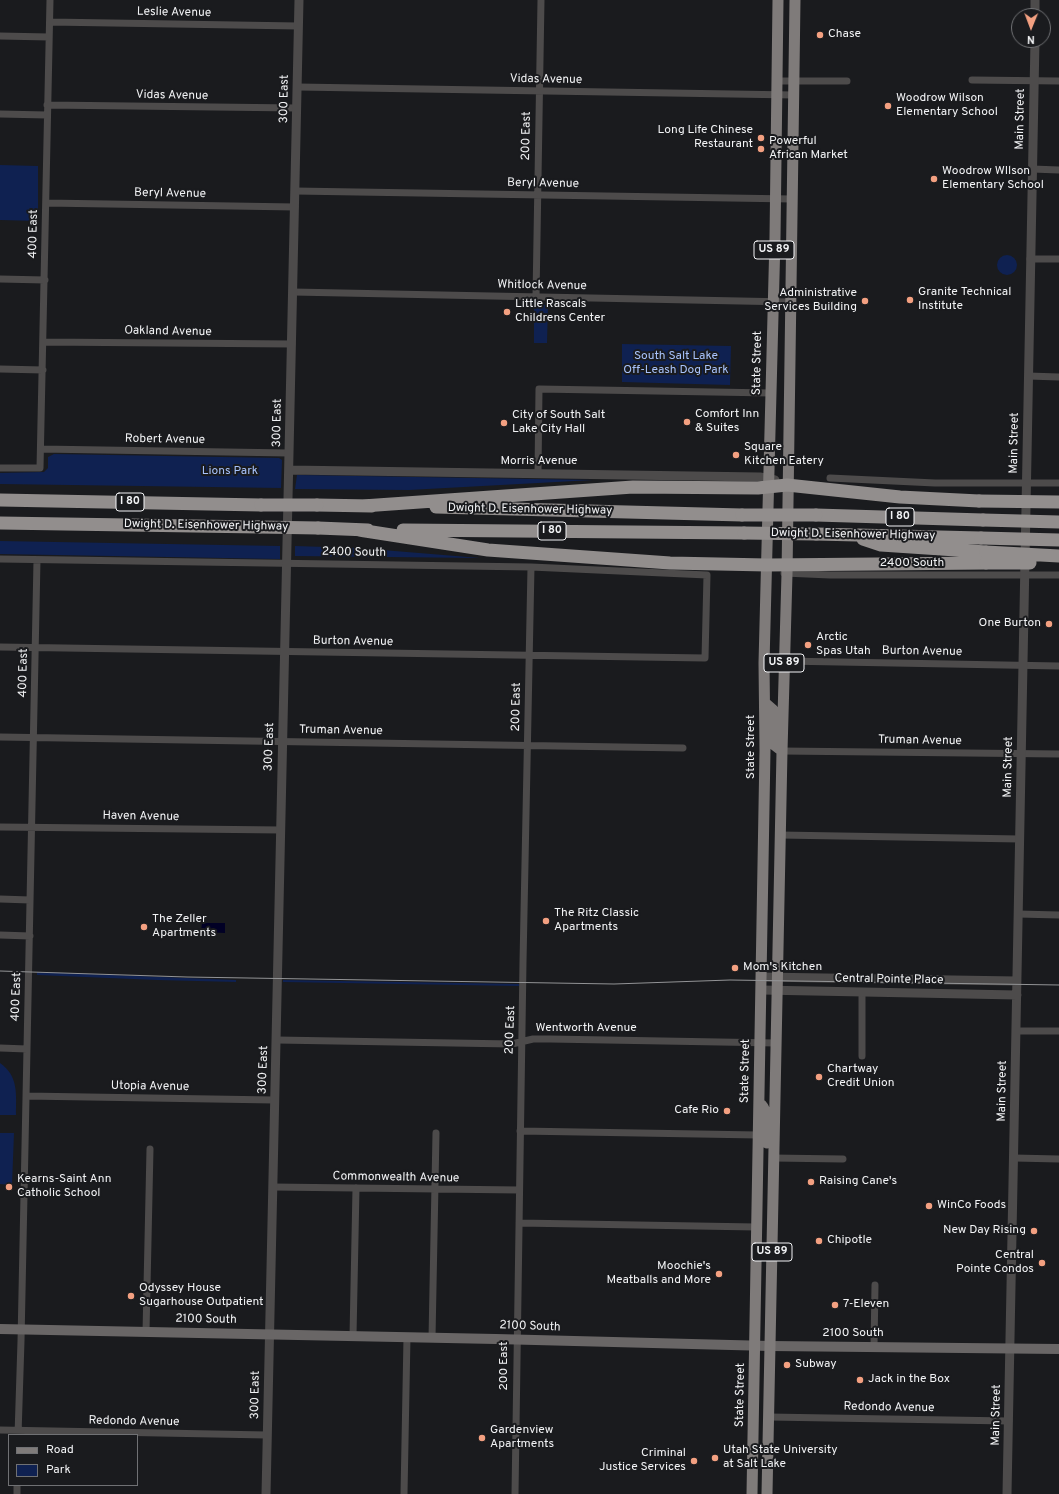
<!DOCTYPE html>
<html>
<head>
<meta charset="utf-8">
<style>
  body { margin:0 }
  #map { position:relative; width:1059px; height:1494px; overflow:hidden; background:#1a1b1e; font-family:Overpass,sans-serif }
  canvas { display:block }
  .legend { position:absolute; left:8px; top:1434px; width:130px; height:52px; box-sizing:border-box; background:#1a1b1e; border:1px solid #707174; margin:0; padding:5px 7px; list-style:none; font-size:12px; color:#f2f3f5 }
  .legend li { display:flex; align-items:center; gap:8px; height:20px }
  .legend b { width:20px; border:1px solid #707174 }
  .north { position:absolute; left:1011px; top:8px; width:40px; height:40px; box-sizing:border-box; background:#1a1b1e; border:1px solid #707174; border-radius:50%; rotate:181deg; font-size:11px; font-weight:700; line-height:16px; text-align:center; color:#f2f3f5 }
  .north::after { content:''; display:block; margin:auto; width:14px; height:18px; background:#f3a081; clip-path:polygon(50% 0,100% 100%,50% 72%,0 100%) }
</style>
</head>
<body>
<div id="map">
<canvas width="1059" height="1494"></canvas>
<ul class="legend">
<li><b style="height:5px;background:#7f7b7a"></b>Road</li>
<li><b style="height:11px;background:#0f2151"></b>Park</li>
</ul>
<div class="north">N</div>
</div>
<script>
const g = document.querySelector('canvas').getContext('2d');
g.lineJoin = 'round';
function fillPath(path, color) {
  g.fillStyle = color;
  g.fill(path, 'evenodd');
}
function stroke(path, color, width, dash) {
  g.strokeStyle = color;
  g.lineWidth = width;
  g.lineCap = dash ? 'butt' : 'round';
  g.setLineDash(dash || []);
  g.stroke(path);
}
function label(font, color, halo, rows, align = 'center') {
  g.font = font + ' Overpass,sans-serif';
  g.lineWidth = 4;
  g.setLineDash([]);
  g.textBaseline = 'middle';
  g.strokeStyle = halo;
  g.fillStyle = color;
  for (const [text, x, y, turn = 0] of rows) {
    g.save();
    g.translate(x, y);
    g.rotate((+turn || 0) * Math.PI / 180);
    g.textAlign = isNaN(turn) ? turn : align;
    if (halo) g.strokeText(text, 0, 0);
    g.fillText(text, 0, 0);
    g.restore();
  }
}
const green = new Path2D(`
  M0,165L38,166V221L0,220Z
  M997 265a10 10 0 1 1 20 0a10 10 0 1 1-20 0Z
  M534,304L548,305L547,343H534Z
  M622,344L731,346L730,385L622,382Z
  M54,454L279,458L282,460L281,488L0,484V473L44,472L48,468V457Z
  M297,475L593,480L409,490L295,489Z
  M0,541L280,546V559L0,554Z
  M295,546L358,548L480,558L295,556Z
  M37,972L236,980V982L157,980L37,975Z
  M283,980L519,984V986L283,982Z
  M0,1063C19,1076 16,1095 16,1115H0Z
  M0,1133H14L12,1185L0,1184Z`);
const water = new Path2D(`
  M202,923H225V933L201,932Z`);
const minor = new Path2D(`
  M50,22L298,26
  M0,36L49,37
  M972,80L1059,81
  M776,81H847
  M298,87L794,95
  M47,105L297,108
  M0,114L47,115
  M1032,169L1059,170
  M295,191L792,199
  M46,203L295,207
  M1030,259H1059
  M0,279L45,280
  M293,292L790,302
  M536,297L541,0
  M43,342L292,344
  M0,369L43,370
  M1028,376L1059,377
  M41,449L289,453
  M0,468H40L50,0
  M538,473L539,389L771,393
  M830,478L935,483H1059
  M0,559L531,567L707,575L705,658L0,647
  M784,573L830,575H1059
  M784,661L1059,666
  M0,737L683,748
  M782,751L1059,754
  M0,827L281,830
  M780,835L1020,839
  M0,899L30,900
  M1018,914L1059,915
  M0,935L30,936
  M1016,1031H1059
  M277,1040L512,1044L533,1039H550L776,1043
  M0,1048L27,1049
  M862,1056V992
  M26,1096L274,1100
  M520,1131L758,1135
  M773,1158L843,1159
  M1014,1158L1059,1159
  M273,1187L519,1190
  M519,1223L756,1227
  M146,1332L150,1149
  M353,1336L356,1188
  M432,1338L436,1133
  M874,1347L875,1285
  M769,1417L1009,1421
  M0,1430L267,1435
  M18,1435L21,1341L37,560
  M17,1494V1485
  M404,1494L407,1337
  M515,1494L523,962L531,567`);
const tertiary = new Path2D(`
  M1035,16V0
  M289,470L760,477L775,480
  M761,977L1017,981
  M761,990L1017,995
  M266,1494L299,0
  M1007,1494L1035,40`);
const secondary = new Path2D(`
  M0,1329L496,1339L770,1346L1059,1349`);
const primary = new Path2D(`
  M765,703L773,710V744L782,751
  M759,1103C770,1109 766,1131 767,1143
  M752,1494L765,750L764,663L775,238L778,0
  M767,1494L782,751L787,574L795,0`);
const motorway = new Path2D(`
  M0,500L261,505
  M317,505L372,506
  M363,506L633,487L758,488L787,485L900,497L979,501
  M436,507L742,515
  M816,515L983,520
  M0,523L259,527
  M318,528L368,530
  M359,530L488,550L670,563L767,565L986,563
  M403,530L744,533
  M816,534L981,538
  M863,539L881,545L986,552`);
const tram = new Path2D(`
  M0,971L187,977L614,984L730,980L1059,985`);
const motorwayBridge = new Path2D(`
  M979,501L1059,502
  M261,505H317
  M742,515H816
  M983,520L1059,522
  M259,527L318,528
  M744,533L816,534
  M981,538L1059,540
  M986,552L1059,556
  M986,563H1030`);
const markers = [
  [820,35,4,"#f3a081"],
  [888,106,4,"#f3a081"],
  [761,138,4,"#f3a081"],
  [761,149,4,"#f3a081"],
  [934,179,4,"#f3a081"],
  [910,300,4,"#f3a081"],
  [865,301,4,"#f3a081"],
  [507,312,4,"#f3a081"],
  [687,422,4,"#f3a081"],
  [504,423,4,"#f3a081"],
  [736,455,4,"#f3a081"],
  [1049,624,4,"#f3a081"],
  [808,645,4,"#f3a081"],
  [546,921,4,"#f3a081"],
  [144,927,4,"#f3a081"],
  [735,968,4,"#f3a081"],
  [819,1077,4,"#f3a081"],
  [727,1111,4,"#f3a081"],
  [811,1182,4,"#f3a081"],
  [9,1187,4,"#f3a081"],
  [929,1206,4,"#f3a081"],
  [1034,1231,4,"#f3a081"],
  [819,1241,4,"#f3a081"],
  [1042,1263,4,"#f3a081"],
  [719,1274,4,"#f3a081"],
  [131,1296,4,"#f3a081"],
  [835,1305,4,"#f3a081"],
  [787,1365,4,"#f3a081"],
  [860,1380,4,"#f3a081"],
  [482,1438,4,"#f3a081"],
  [715,1458,4,"#f3a081"],
  [694,1461,4,"#f3a081"]
];
const shields = [
  [774,250,40],
  [130,502,28],
  [900,517,28],
  [552,531,28],
  [784,663,40],
  [772,1252,40]
];
const shieldNames = [
  ["US 89",774,250],
  ["I 80",130,502],
  ["I 80",900,517],
  ["I 80",552,531],
  ["US 89",784,663],
  ["US 89",772,1252]
];
const streetNames = [
  ["Leslie Avenue",174,13,1],
  ["Vidas Avenue",546,80,1],
  ["Vidas Avenue",172,96,1],
  ["300 East",285,99,-89],
  ["Main Street",1021,119,-89],
  ["200 East",527,136,-89],
  ["Beryl Avenue",543,184,1],
  ["Beryl Avenue",170,194,1],
  ["400 East",34,234,-89],
  ["Whitlock Avenue",542,286,1],
  ["Oakland Avenue",168,332,1],
  ["State Street",758,363,-89],
  ["300 East",278,423,-89],
  ["Robert Avenue",165,440,1],
  ["Main Street",1015,443,-89],
  ["Morris Avenue",539,462],
  ["Dwight D. Eisenhower Highway",530,510,1],
  ["Dwight D. Eisenhower Highway",206,526,1],
  ["Dwight D. Eisenhower Highway",853,535,1],
  ["2400 South",354,553,1],
  ["2400 South",912,564],
  ["Burton Avenue",353,642,1],
  ["Burton Avenue",922,652,1],
  ["400 East",24,673,-89],
  ["200 East",517,707,-89],
  ["Truman Avenue",341,731,1],
  ["Truman Avenue",920,741,1],
  ["300 East",270,747,-88],
  ["State Street",752,747,-90],
  ["Main Street",1009,767,-89],
  ["Haven Avenue",141,817,1],
  ["Central Pointe Place",889,980,1],
  ["400 East",17,997,-88],
  ["Wentworth Avenue",586,1029],
  ["200 East",511,1030,-88],
  ["300 East",264,1070,-88],
  ["State Street",746,1071,-89],
  ["Utopia Avenue",150,1087,1],
  ["Main Street",1003,1091,-89],
  ["Commonwealth Avenue",396,1178,1],
  ["2100 South",206,1320,1],
  ["2100 South",530,1327,2],
  ["2100 South",853,1334],
  ["200 East",505,1366,-90],
  ["300 East",256,1395,-89],
  ["State Street",741,1395,-89],
  ["Redondo Avenue",889,1408,1],
  ["Main Street",997,1415,-89],
  ["Redondo Avenue",134,1422,1]
];
const poiNames = [
  ["Chase",828,35],
  ["Woodrow Wilson",896,99],
  ["Elementary School",896,113],
  ["Long Life Chinese",753,131,"right"],
  ["Restaurant",753,145,"right"],
  ["Powerful",769,142],
  ["African Market",769,156],
  ["Woodrow WIlson",942,172],
  ["Elementary School",942,186],
  ["Granite Technical",918,293],
  ["Institute",918,307],
  ["Administrative",857,294,"right"],
  ["Services Building",857,308,"right"],
  ["Little Rascals",515,305],
  ["Childrens Center",515,319],
  ["Comfort Inn",695,415],
  ["& Suites",695,429],
  ["City of South Salt",512,416],
  ["Lake City Hall",512,430],
  ["Square",744,448],
  ["Kitchen Eatery",744,462],
  ["One Burton",1041,624,"right"],
  ["Arctic",816,638],
  ["Spas Utah",816,652],
  ["The Ritz Classic",554,914],
  ["Apartments",554,928],
  ["The Zeller",152,920],
  ["Apartments",152,934],
  ["Mom's Kitchen",743,968],
  ["Chartway",827,1070],
  ["Credit Union",827,1084],
  ["Cafe Rio",719,1111,"right"],
  ["Kearns-Saint Ann",17,1180],
  ["Catholic School",17,1194],
  ["Raising Cane's",819,1182],
  ["WinCo Foods",937,1206],
  ["New Day Rising",1026,1231,"right"],
  ["Chipotle",827,1241],
  ["Central",1034,1256,"right"],
  ["Pointe Condos",1034,1270,"right"],
  ["Moochie's",711,1267,"right"],
  ["Meatballs and More",711,1281,"right"],
  ["Odyssey House",139,1289],
  ["Sugarhouse Outpatient",139,1303],
  ["7-Eleven",843,1305],
  ["Subway",795,1365],
  ["Jack in the Box",868,1380],
  ["Gardenview",490,1431],
  ["Apartments",490,1445],
  ["Utah State University",723,1451],
  ["at Salt Lake",723,1465],
  ["Criminal",686,1454,"right"],
  ["Justice Services",686,1468,"right"]
];
const parkNames = [
  ["South Salt Lake",676,357],
  ["Off-Leash Dog Park",676,371],
  ["Lions Park",230,472]
];
fillPath(green, '#0f2151');
fillPath(water, '#010025');
stroke(minor, '#4d4b4b', 7);
stroke(tertiary, '#4d4b4b', 9);
stroke(secondary, '#696666', 10);
stroke(primary, '#7f7b7a', 11);
stroke(motorway, '#928e8d', 13);
stroke(tram, '#939496', 1);
stroke(motorwayBridge, '#928e8d', 13);
for (const [x, y, r, color] of markers) {
  const dot = new Path2D();
  dot.arc(x, y, r, 0, 2 * Math.PI);
  g.fillStyle = color;
  g.fill(dot);
  stroke(dot, '#1a1b1e', 1.5);
}
for (const [x, y, w] of shields) {
  const box = new Path2D();
  box.roundRect(x - w / 2, y - 9, w, 18, 3);
  g.fillStyle = '#1a1b1e';
  g.fill(box);
  stroke(box, '#f2f3f5', 1);
}
label('bold 11px', '#f2f3f5', null, shieldNames);
label('12px', '#f2f3f5', '#1a1b1e', streetNames);
label('12px', '#f2f3f5', '#1a1b1e', poiNames, 'left');
label('12px', '#a8c3fc', '#1a1b1e', parkNames);
</script>
</body>
</html>
